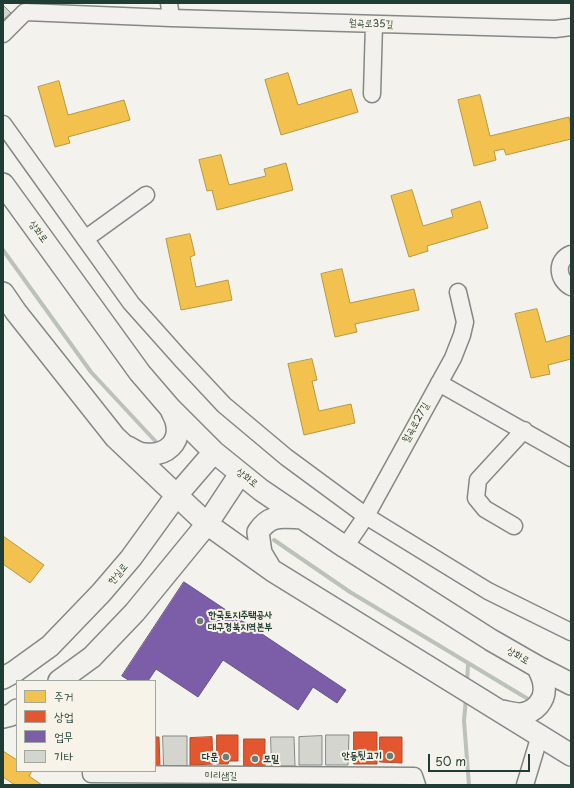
<!DOCTYPE html>
<html>
<head>
<meta charset="utf-8">
<style>
  body { margin:0 }
  #map { position:relative; width:574px; height:788px; overflow:hidden; background:#f4f2ec; font-family:"Playpen Sans","Poor Story",sans-serif }
  canvas { display:block }
  .frame { position:absolute; inset:0; border:4px solid #1f3d34; pointer-events:none }
  .legend { position:absolute; left:16px; top:680px; width:140px; height:92px; box-sizing:border-box; background:#f7f3e8; border:1px solid #a1aaa0; margin:0; padding:5px 7px; list-style:none; font-size:12px; color:#1f3d34 }
  .legend li { display:flex; align-items:center; gap:8px; height:20px }
  .legend b { width:20px; border:1px solid #a1aaa0 }
  .scale { position:absolute; left:428px; top:754px; width:102px; height:18px; box-sizing:border-box; border:2px solid #1f3d34; border-top:0; padding-left:5px; font-size:12px; line-height:14px; white-space:nowrap; color:#1f3d34; -webkit-text-stroke:3px #f7f3e8; paint-order:stroke }
</style>
</head>
<body>
<div id="map">
<canvas width="574" height="788"></canvas>
<div class="frame"></div>
<ul class="legend">
<li><b style="height:11px;background:#f2c14e"></b>주거</li>
<li><b style="height:11px;background:#e4572e"></b>상업</li>
<li><b style="height:11px;background:#7b5ea7"></b>업무</li>
<li><b style="height:11px;background:#d5d5d0"></b>기타</li>
</ul>
<div class="scale">50 m</div>
</div>
<script>
const g = document.querySelector('canvas').getContext('2d');
g.lineJoin = 'round';
function fillPath(path, color) {
  g.fillStyle = color;
  g.fill(path, 'evenodd');
}
function stroke(path, color, width, dash) {
  g.strokeStyle = color;
  g.lineWidth = width;
  g.lineCap = dash ? 'butt' : 'round';
  g.setLineDash(dash || []);
  g.stroke(path);
}
function label(font, color, halo, rows, align = 'center') {
  g.font = font + ' "Playpen Sans","Poor Story",sans-serif';
  g.lineWidth = 4;
  g.setLineDash([]);
  g.textBaseline = 'middle';
  g.strokeStyle = halo;
  g.fillStyle = color;
  for (const [text, x, y, turn = 0] of rows) {
    g.save();
    g.translate(x, y);
    g.rotate((+turn || 0) * Math.PI / 180);
    g.textAlign = isNaN(turn) ? turn : align;
    if (halo) g.strokeText(text, 0, 0);
    g.fillText(text, 0, 0);
    g.restore();
  }
}
const homes = new Path2D(`
  M288,73L298,105L351,89L358,112L281,135L265,80Z
  M59,81L68,115L124,100L130,120L68,137L70,143L55,147L38,87Z
  M480,95L490,136L569,117L571,126V139L506,155L504,149L494,151L496,160L474,166L458,100Z
  M221,155L229,185L266,176L264,169L286,163L293,190L217,210L212,190L207,191L199,160Z
  M412,190L423,226L453,217L451,210L480,201L488,228L427,246L428,251L409,257L391,196Z
  M190,234L195,255L190,257L196,287L228,280L232,300L181,310L166,239Z
  M342,269L350,303L414,289L419,310L355,324L357,332L335,337L321,274Z
  M537,309L546,342L571,335V359L548,365L550,374L531,378L515,314Z
  M312,359L317,380L312,381L319,411L351,404L355,423L304,435L288,364Z
  M3,536L44,565L30,583L3,564Z
  M3,751L17,760V771H32L29,776L42,785H15L3,777Z`);
const shops = new Path2D(`
  M354,732H377V764H354Z
  M217,735H238V761H229L228,764H217Z
  M155,737H159L160,766H155Z
  M212,737L213,764L190,765V738Z
  M380,737H402V763L380,762Z
  M244,739H265V766H244Z`);
const offices = new Path2D(`
  M184,582L346,690L337,703L313,687L298,710L223,660L198,697L156,669L148,681H130L122,676Z`);
const stream = new Path2D(`
  M3,250L91,372L158,444
  M274,540L350,592L533,702
  M467,683L468,664
  M466,698L464,721L469,785`);
const building = new Path2D(`
  M3,5L11,13L3,20Z
  M326,735H349L348,765H326Z
  M163,736H187V766H164Z
  M322,736V765H299V737Z
  M271,737H294L295,766H272Z`);
const minor = new Path2D(`
  M169,3L171,18
  M3,34L25,12L171,18L555,29L571,27
  M372,94L374,24
  M3,124L131,303L181,359L224,405L286,457L366,516L488,591L571,632
  M85,239L146,195
  M571,254C555,260 557,280 571,287
  M439,383L571,458
  M514,526L485,509L476,498L478,480L524,430
  M345,547L366,516L453,358L462,335L465,322L458,292
  M91,771V774L414,776L417,785
  M525,785L540,735`);
const major = new Path2D(`
  M3,184L140,373L171,409L214,452L261,490L345,547L491,640L538,667L571,684
  M3,293L16,312L115,437L207,524L273,571L571,755
  M128,447C133,450 138,454 145,454C166,456 182,443 176,421C175,417 172,413 171,409
  M270,568L261,553L258,532C270,514 281,517 301,518
  M3,678L14,672L50,646L101,593L131,558L176,496L214,452
  M59,681L92,657L135,612L207,524L240,474
  M501,711C508,712 514,714 520,714C535,713 546,700 544,686C544,679 540,673 538,667
  M3,717L11,715L17,710`);
const markers = [
  [200,621,4,"#6a7c74"],
  [390,756,4,"#6a7c74"],
  [226,757,4,"#6a7c74"],
  [255,759,4,"#6a7c74"]
];
const streetNames = [
  ["월곡로35길",371,24,2],
  ["상화로",38,232,54],
  ["월곡로27길",416,423,-61],
  ["상화로",247,478,38],
  ["한실로",118,574,-49],
  ["상화로",518,656,30],
  ["미리샘길",221,776,1]
];
const poiNames = [
  ["한국토지주택공사",208,615],
  ["대구경북지역본부",208,627],
  ["안동뒷고기",382,756,"right"],
  ["다문",218,757,"right"],
  ["모밀",263,759]
];
fillPath(homes, '#f2c14e');
stroke(homes, '#b39946', 1);
fillPath(shops, '#e4572e');
stroke(shops, '#a94f30', 1);
fillPath(offices, '#7b5ea7');
stroke(offices, '#5f5484', 1);
stroke(stream, '#bcc2b9', 4);
fillPath(building, '#d5d5d0');
stroke(building, '#848985', 1);
stroke(minor, '#848985', 19);
stroke(major, '#848985', 24);
stroke(minor, '#f2f1ed', 16);
stroke(major, '#f2f1ed', 21);
for (const [x, y, r, color] of markers) {
  const dot = new Path2D();
  dot.arc(x, y, r, 0, 2 * Math.PI);
  g.fillStyle = color;
  g.fill(dot);
  stroke(dot, '#f7f3e8', 1.5);
}
label('10px', '#1f3d34', '#f7f3e8', streetNames);
label('bold 10px', '#1f3d34', '#f7f3e8', poiNames, 'left');
</script>
</body>
</html>
